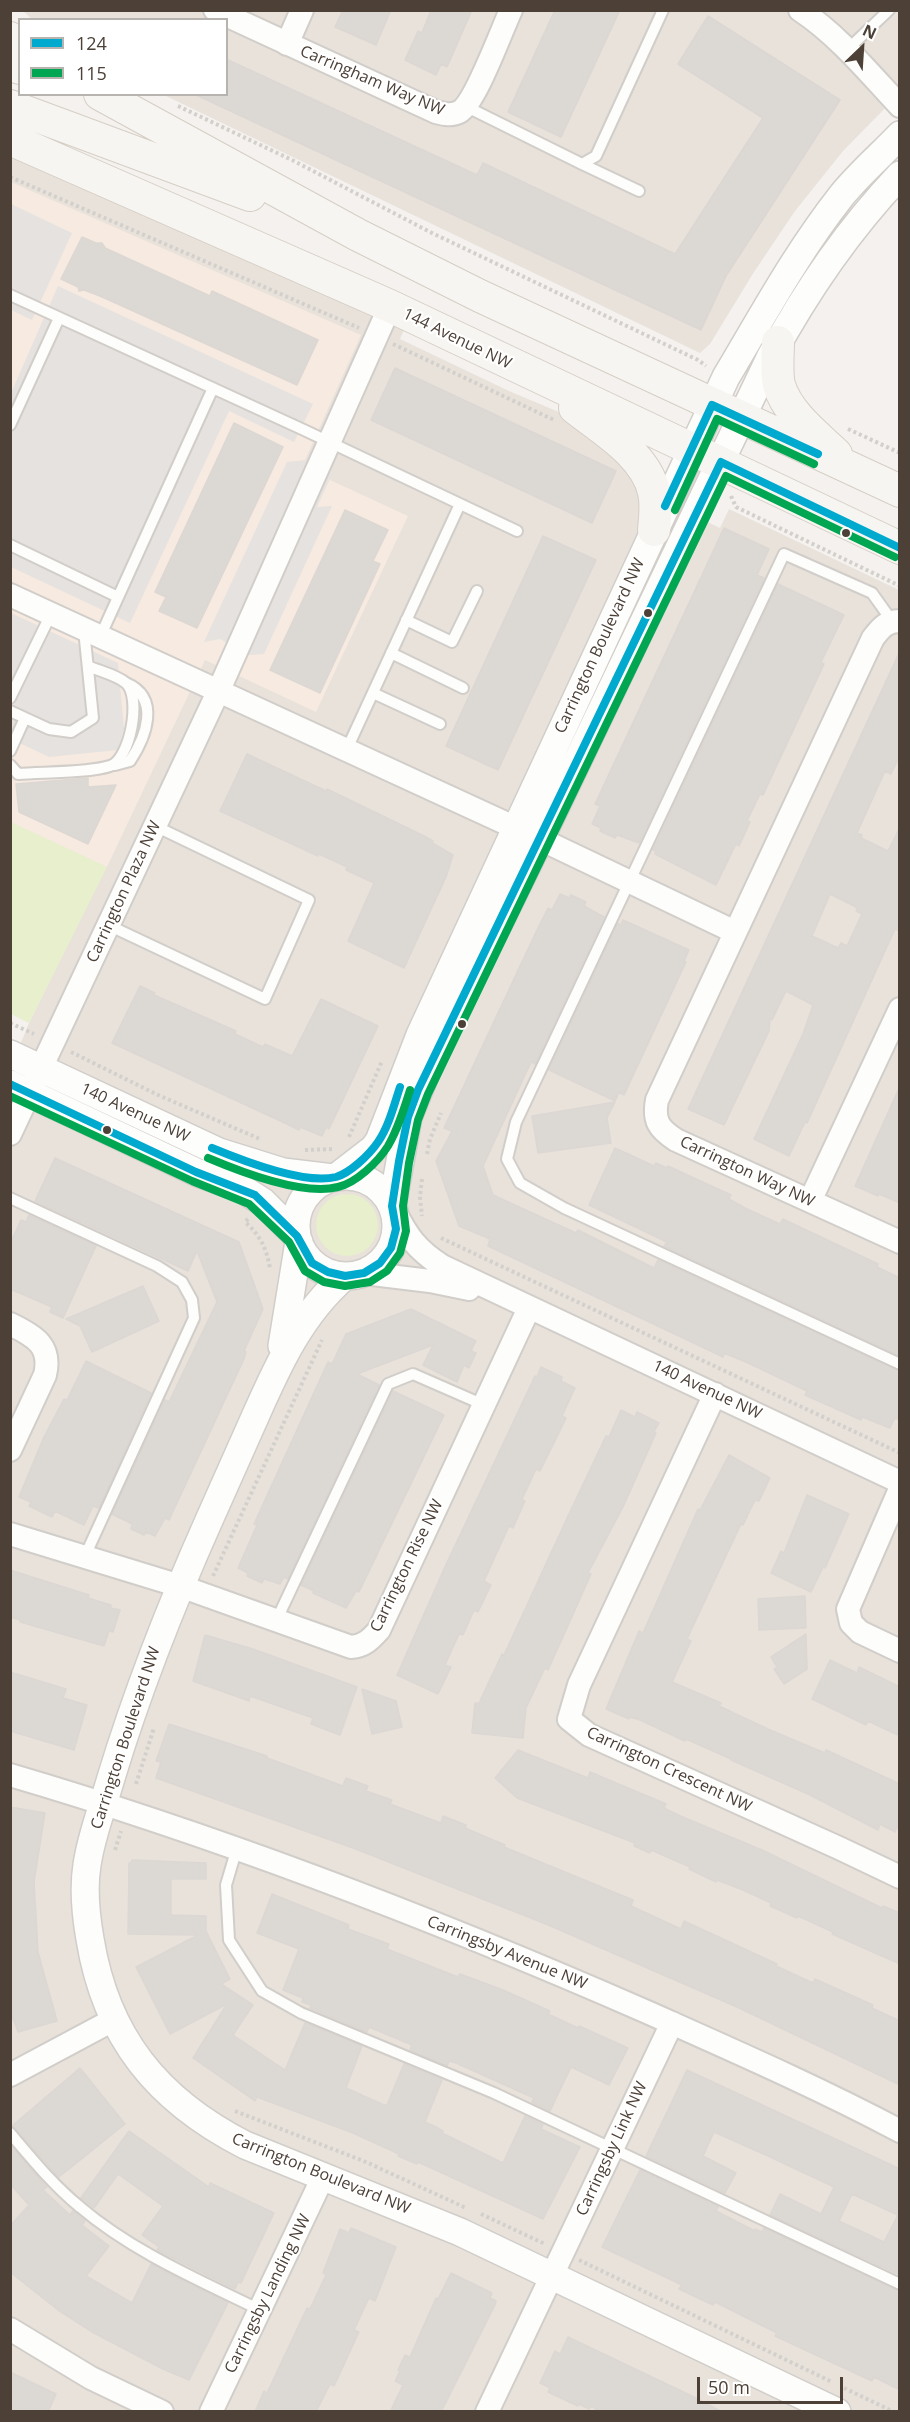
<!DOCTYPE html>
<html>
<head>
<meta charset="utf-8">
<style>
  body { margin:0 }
  #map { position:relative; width:910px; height:2422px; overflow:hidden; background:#f4f1ee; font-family:"Open Sans",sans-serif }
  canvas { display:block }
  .frame { position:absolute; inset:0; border:12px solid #4c4037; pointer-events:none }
  .legend { position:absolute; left:18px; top:18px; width:210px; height:78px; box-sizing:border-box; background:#fff; border:2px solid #b7b3af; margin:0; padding:8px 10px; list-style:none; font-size:18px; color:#4c4037 }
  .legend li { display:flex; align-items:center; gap:12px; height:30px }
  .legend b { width:30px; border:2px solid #b7b3af }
  .north { position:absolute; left:832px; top:18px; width:60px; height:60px; -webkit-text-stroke:4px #fff; paint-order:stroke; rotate:25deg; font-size:16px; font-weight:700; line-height:24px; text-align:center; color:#4c4037 }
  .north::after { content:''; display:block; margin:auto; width:21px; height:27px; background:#4c4037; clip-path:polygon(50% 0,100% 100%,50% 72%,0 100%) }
  .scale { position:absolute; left:697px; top:2377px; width:146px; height:27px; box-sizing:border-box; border:3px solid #4c4037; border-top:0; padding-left:8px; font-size:18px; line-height:21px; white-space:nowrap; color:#4c4037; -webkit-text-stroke:4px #fff; paint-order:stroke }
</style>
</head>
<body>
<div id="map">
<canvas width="910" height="2422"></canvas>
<div class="frame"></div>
<ul class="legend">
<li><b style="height:8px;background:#00a9ce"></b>124</li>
<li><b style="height:8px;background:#00a651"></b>115</li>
</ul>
<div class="north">N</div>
<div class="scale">50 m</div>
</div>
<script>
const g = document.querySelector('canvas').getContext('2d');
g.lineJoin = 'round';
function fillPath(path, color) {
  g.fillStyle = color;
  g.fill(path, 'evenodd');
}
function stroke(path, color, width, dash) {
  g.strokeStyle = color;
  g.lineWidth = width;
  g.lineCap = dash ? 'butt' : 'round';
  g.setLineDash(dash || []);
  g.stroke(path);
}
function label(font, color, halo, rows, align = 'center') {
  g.font = font + ' "Open Sans",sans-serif';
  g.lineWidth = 4.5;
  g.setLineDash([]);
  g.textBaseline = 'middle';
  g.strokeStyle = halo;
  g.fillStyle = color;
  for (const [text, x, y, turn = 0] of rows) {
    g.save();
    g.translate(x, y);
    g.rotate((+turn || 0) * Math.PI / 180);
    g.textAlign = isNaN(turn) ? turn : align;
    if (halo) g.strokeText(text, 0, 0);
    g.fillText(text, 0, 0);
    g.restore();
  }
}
const residential = new Path2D(`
  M23,11H899V94L843,151L795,211L754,272L710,344L700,353L164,95L226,94V20H33Z
  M11,139L410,316L400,339L509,391L606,432L623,467L637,488L720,528L729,509L899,590V2411H11V1067L29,1023L106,867L11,822Z`);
const commercial = new Path2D(`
  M11,182L361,335L302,467L408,516L316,712L205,660L107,867L11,822Z`);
const green = new Path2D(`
  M11,822L107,867L29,1023L11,1014Z
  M316 1225a31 31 0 1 1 62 0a31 31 0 1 1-62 0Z`);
const parking = new Path2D(`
  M11,204L72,233L32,320L11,310Z
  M58,286L313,404L294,442L229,411L130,623L11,567V393Z
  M306,460L333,472L317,507L332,506L264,654L249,655L220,639L204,642L287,462Z
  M11,613L118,663L124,729L118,750L49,757L11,739Z`);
const building = new Path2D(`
  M343,10H391L376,45L335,27Z
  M431,10H472L447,67L441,64L436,75L405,60L418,31L422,33Z
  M555,10H620L561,137L508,112Z
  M708,16L840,100L726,276L701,330L194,94H226V59L477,175L483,163L675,254L763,118L678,64Z
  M82,237L96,243H102L105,248L210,296L212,291L318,340L297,385L100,296L84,290L79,291L78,287L61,279Z
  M395,368L616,471L592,523L371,420Z
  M234,423L283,447L197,628L159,611L166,597L155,592Z
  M345,510L388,530L373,561L380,564L320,693L270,670Z
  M724,528L769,549L757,575L764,578L639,843L617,835L615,838L600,831L601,828L592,824L600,806L595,804Z
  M543,536L596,560L498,770L446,746Z
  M778,584L844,615L821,662L824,664L763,795L760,794L747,821L750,822L739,846L736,844L716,885L655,854L656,851L653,850Z
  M900,651V756L891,774L885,771L857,833L862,835L861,838L888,851L900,827V931L895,929L807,1123L805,1122L789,1156L754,1139L803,1034L813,1005L786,991L772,1020L770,1018L769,1031L724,1125L688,1109ZM830,894L858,908L856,911L862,914L847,946L841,943L838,948L812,936Z
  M247,754L326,791L327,789L424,836L433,841L432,843L453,855L446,877L404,968L348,941L374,883L346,870L347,867L319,854L318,856L220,811Z
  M88,778V787L116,785L88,844L19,812L16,784Z
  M560,894L569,898L571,895L586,902L584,906L604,917L535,1064L531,1062L483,1166L493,1195L576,1233L578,1230L654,1268L658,1260L900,1371V1420L895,1418L890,1428L862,1417L861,1420L805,1395L807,1391L748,1363L724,1353L723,1357L700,1346L488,1246L490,1239L459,1226L436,1161L452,1131L444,1128L536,932L548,908L552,910Z
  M623,920L689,950L684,961L686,962L624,1095L619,1092L615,1101L549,1070L618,923L621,925Z
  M140,986L155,993L154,995L236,1031L235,1034L263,1047L265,1044L292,1056L321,999L378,1026L329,1129L326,1127L322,1136L300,1127L299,1130L289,1125L112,1043Z
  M900,1086V1203L879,1194L878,1196L855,1186Z
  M615,1102L607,1118L611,1143L538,1153L532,1116Z
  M615,1148L654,1166L656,1163L667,1168L668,1166L707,1184L731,1195L729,1199L747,1209L780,1224L783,1219L878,1264L877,1267L900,1278V1356L664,1246L667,1242L589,1205Z
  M55,1158L239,1242L263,1309L244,1351L246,1352L244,1359L169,1520L165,1518L155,1536L146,1532L144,1535L131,1529L132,1524L112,1514L165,1400L169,1402L217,1302L197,1251L188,1271L35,1201Z
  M29,1215L96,1246L63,1318L50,1312L52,1307L10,1289V1244L21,1220L26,1222Z
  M143,1286L159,1321L92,1352L80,1326L66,1319Z
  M411,1309L476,1341L471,1351L476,1353L469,1368L464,1365L457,1382L423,1365L433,1345L357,1374L379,1385L288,1579L284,1577L280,1584L264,1579L262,1583L247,1576L248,1573L238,1568L257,1525L254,1524L328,1362L332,1364L346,1334Z
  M86,1361L151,1393L99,1508L93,1506L84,1525L55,1511L52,1517L29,1506L31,1502L19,1497L44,1437L64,1399L67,1400Z
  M541,1367L562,1377L561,1381L575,1388L562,1416L566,1418L553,1445L540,1471L536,1469L522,1499L525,1501L513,1528L509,1526L484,1581L491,1585L478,1612L474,1610L463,1635L459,1634L445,1665L451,1667L438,1694L397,1675L444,1569L535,1376L537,1377Z
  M393,1391L444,1415L359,1592L356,1591L346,1608L313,1593L314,1591L301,1585Z
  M621,1410L635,1417L637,1412L659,1423L654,1432L656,1433L623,1507L588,1573L591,1574L558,1648L548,1670L545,1668L526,1708L523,1738L472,1733L475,1703H479L502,1654L504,1655L568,1516L606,1436L609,1437Z
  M729,1455L770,1478L759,1501L755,1500L743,1525L741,1524L687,1639L691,1641L672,1682L721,1703L719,1706L770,1730L825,1753L826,1750L900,1784V1823L895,1832L880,1824L878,1830L808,1794L731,1760V1759L686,1739L685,1741L640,1720L630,1717L629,1719L606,1709L639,1631L643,1633L698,1509L700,1510Z
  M807,1495L849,1514L825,1568L823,1567L811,1592L771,1573L781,1551L784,1553Z
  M10,1570L89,1595L88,1598L111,1605V1608L120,1610L113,1632L109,1631L104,1646L20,1622V1620L10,1617Z
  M805,1596L806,1628L759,1630L758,1599Z
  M806,1634L807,1669L784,1684L774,1669L777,1667L771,1657Z
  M205,1635L253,1649L357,1687L340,1735L311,1724L313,1718L250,1696L249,1701L193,1681Z
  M830,1660L857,1673L859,1667L900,1687V1736L868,1721L866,1725L812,1699Z
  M10,1672L66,1689L63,1698L87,1705L74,1750L10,1731Z
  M362,1689L396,1701L402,1727L372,1734Z
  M169,1724L267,1756V1758L343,1786L346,1778L368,1786L366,1791L392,1800L390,1804L441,1823L443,1816L466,1825L465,1828L505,1845L504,1847L633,1900L631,1906L681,1929L684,1921L777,1964L776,1966L813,1983L815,1979L873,2005L872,2008L900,2021V2085L737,2007L546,1924L353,1848L156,1778L161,1762L156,1761Z
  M518,1750L588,1778L590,1772L659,1801L666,1804L664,1808L678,1815L762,1850L882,1908L883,1906L900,1913V1964L832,1934L833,1932L798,1916L797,1918L770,1906L771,1903L743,1890L717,1880L716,1882L689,1869L690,1867L651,1850L650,1853L634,1846L635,1843L517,1798L495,1778Z
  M10,1807L45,1813L34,1882L38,1952L57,2021L18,2032L10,2011Z
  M132,1860L206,1863V1879H171V1915L206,1916V1931L230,1979L221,1984L253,2005L233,2035L285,2070L305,2023L362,2046L346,2088L384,2105H387L404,2064L442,2080L425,2122L436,2127L443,2131L442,2133L503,2163L525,2116L543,2125L541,2129L580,2147L543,2219L418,2162L417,2164L398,2156L399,2154L353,2133L257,2097L255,2101L193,2058L227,2004L170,2034L136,1967L198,1935L128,1934L129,1863H131Z
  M272,1894L349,1925L348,1929L389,1944L387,1949L458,1977L460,1974L503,1990L550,2011L548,2014L578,2028L579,2026L628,2048L609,2085L571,2067L550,2111L532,2102L534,2098L456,2063L449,2061L447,2066L410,2050L412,2045L369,2027L367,2032L310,2008L311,2005L302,2002L303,1998L283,1990L299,1949L257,1933Z
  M80,2068L125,2124L59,2177L12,2126Z
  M687,2070L900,2169V2275L770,2215L780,2194L821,2214L834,2187L768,2156L714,2132L703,2156L736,2173L725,2193L646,2156ZM852,2194L898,2215L884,2242L839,2221Z
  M129,2131L209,2187L210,2183L274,2213L241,2283L238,2282L235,2289L157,2250L159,2247L142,2235L163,2206L118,2174L94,2208L81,2198Z
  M10,2145L47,2187L43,2190L70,2215L73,2211L85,2221L82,2225L109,2246L86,2276L132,2303L151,2264L228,2303L189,2380L163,2369L94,2333L58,2310L10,2272V2226L29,2205L10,2184Z
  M640,2170L718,2207L716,2211L755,2231V2229L762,2232L764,2228L900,2291V2390L874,2377L872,2381L775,2336L777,2333L715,2302L713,2305L679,2289L682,2285L602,2247Z
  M351,2228L396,2247L375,2301L369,2298L354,2330L359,2332L334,2386L330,2384L316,2412H255L264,2391L267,2393L307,2308L310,2309L326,2275L323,2273L340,2229L349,2233Z
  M451,2273L492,2293L490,2298L496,2301L495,2305L441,2412H390L403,2385L395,2381L400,2371L398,2370L405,2355L410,2357L436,2298L438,2299Z
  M568,2337L696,2398L722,2412H601L591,2406L589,2409L579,2404L578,2406L548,2392L550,2388L540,2383L555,2351L560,2354Z
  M10,2372L56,2394L48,2412H10Z`);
const path = new Path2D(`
  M178,106L292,160L432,233L698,360L706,366
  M10,177L359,328
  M393,344L554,420
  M848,429L900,453
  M731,496L736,507L900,586
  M10,1023L34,1034
  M71,1052L158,1095L260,1139
  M349,1137L382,1061
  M305,1150L334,1149
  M427,1154L430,1139L441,1113
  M422,1179L420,1197L422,1216
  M248,1219L245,1222C260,1235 267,1249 270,1269
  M441,1238L900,1453
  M213,1576L322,1340
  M136,1784L154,1728
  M115,1850L121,1831
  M235,2111L366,2162L466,2208
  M481,2214L545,2244
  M579,2260L832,2382
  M844,2388L894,2412`);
const service = new Path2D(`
  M847,50L889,10
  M465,106L582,164L596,156L663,10
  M582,164L639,191
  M10,295L304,430L517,531
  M10,425L59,318
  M10,545L118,597
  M406,620L452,642L477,591
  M892,621L872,593L784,554L516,1122L507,1159L520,1183L564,1208L900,1364
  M100,637L213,388
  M391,653L463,688
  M373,693L440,724
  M10,698L51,614
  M10,711L49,729L71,732L93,718L84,630
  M10,751L25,718
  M346,751L460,504
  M10,765L18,774C42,772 89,773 110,766C130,760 142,697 126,683C117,675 99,671 88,666
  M115,765L130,761C146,737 161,698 126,683
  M108,925L265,999L309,900L155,826
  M10,1198L157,1266L182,1282L192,1300L194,1318L85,1556
  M277,1619L388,1384L413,1374L484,1405
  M237,1848L226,1885L229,1940L262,1991L301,2013L494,2093L900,2284
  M10,2133C32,2159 54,2186 80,2207C133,2252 199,2280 260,2310`);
const minor = new Path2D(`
  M215,10L436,112C444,114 451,116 459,112C475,104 502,29 511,10
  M800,10C838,35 869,73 900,106
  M287,44L302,10
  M10,595L540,839L735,932
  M900,621C886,621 881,628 873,638L657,1100C653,1121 659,1129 676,1140L900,1242
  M10,1134L218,692L390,306
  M810,1201L900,1009
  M394,1210C408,1237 416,1249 442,1266L900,1482
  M364,1273L430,1281L469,1289
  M10,1324C35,1336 52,1346 45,1375L10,1450
  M715,1394L579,1685L569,1719L589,1735L839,1848L900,1877
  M900,1489L848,1609L851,1623L860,1632L900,1651
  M10,1534L180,1586L351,1647C364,1646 370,1640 379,1630L529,1308
  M10,1775C228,1839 439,1921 647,2012C732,2050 817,2087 900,2131
  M10,2075L113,2020
  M10,2329L91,2378L162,2412
  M211,2412L323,2177
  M487,2412L672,2023`);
const tertiary = new Path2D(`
  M10,1054L219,1152L283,1172L333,1178
  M10,1084L196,1172L241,1188L263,1202L297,1236
  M338,1176L373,1149L379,1141L420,1035L726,377C763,315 797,252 842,195C859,174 881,155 900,135
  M296 1226a50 50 0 1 1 100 0a50 50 0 1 1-100 0Z
  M392,1206L408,1117L432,1058L540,839L770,358C806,291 847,231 900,175
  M345,1276C301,1314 278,1365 255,1417C240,1451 225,1484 210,1518C172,1603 138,1689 111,1778C103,1806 91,1836 87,1865C83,1889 86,1916 90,1939C106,2037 157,2100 245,2145L460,2232L837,2412
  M282,1346L299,1242`);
const secondary = new Path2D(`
  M10,38L20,44
  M10,65L20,68
  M100,94L358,235L480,296L900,491
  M10,106L250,195
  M10,139L390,306L900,548
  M778,342C778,356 776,372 779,385C787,413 816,435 836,454
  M575,408C603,430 646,455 654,492C657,505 655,518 654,530`);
const bus1 = new Path2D(`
  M665,506L712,405L818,454
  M10,1084L196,1172L255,1195L297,1236L312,1263L328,1272L345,1276L364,1273L380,1263L391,1248L396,1229L392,1206L399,1161L408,1117L418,1090L721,462L900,548
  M212,1148C241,1160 305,1185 336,1177C350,1173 369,1155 378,1142C389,1126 394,1105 400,1087`);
const bus2 = new Path2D(`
  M675,510L717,419L814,464
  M10,1096L192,1181L249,1204L289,1242L305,1271L324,1282L345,1286L370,1282L387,1271L400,1253L406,1231L403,1206L409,1163L418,1120L428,1094L726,476L895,557
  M208,1158C241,1172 302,1196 338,1187C356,1183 378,1162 388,1146C398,1129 404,1109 410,1090`);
const markers = [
  [846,533,5,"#4c4037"],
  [648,613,5,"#4c4037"],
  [462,1024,5,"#4c4037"],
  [107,1130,5,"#4c4037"]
];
const streetNames = [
  ["Carringham Way NW",372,81,23],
  ["144 Avenue NW",457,339,26],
  ["Carrington Boulevard NW",600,646,-65],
  ["Carrington Plaza NW",124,892,-65],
  ["140 Avenue NW",135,1113,25],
  ["Carrington Way NW",747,1172,25],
  ["140 Avenue NW",707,1390,25],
  ["Carrington Rise NW",407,1566,-64],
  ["Carrington Boulevard NW",126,1738,-72],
  ["Carrington Crescent NW",669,1770,25],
  ["Carringsby Avenue NW",507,1953,22],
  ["Carringsby Link NW",612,2149,-65],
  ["Carrington Boulevard NW",321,2174,22],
  ["Carringsby Landing NW",268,2294,-64]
];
fillPath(residential, '#e8e2db');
fillPath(commercial, '#f7eae0');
fillPath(green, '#e7efcc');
fillPath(parking, '#e6e2df');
fillPath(building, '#dcd8d3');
stroke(building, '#dcd7d3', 1.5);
stroke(service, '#d1cdc9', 14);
stroke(minor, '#d1cdc9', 26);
stroke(tertiary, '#d1cdc9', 30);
stroke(secondary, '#d5cec5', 34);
stroke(path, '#d3d0cc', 4, [3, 3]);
stroke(service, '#fdfdfc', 10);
stroke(minor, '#fdfdfc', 22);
stroke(tertiary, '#fdfdfc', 27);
stroke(secondary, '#f7f5f1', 32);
stroke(bus1, '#00a9ce', 8);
stroke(bus2, '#00a651', 8);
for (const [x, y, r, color] of markers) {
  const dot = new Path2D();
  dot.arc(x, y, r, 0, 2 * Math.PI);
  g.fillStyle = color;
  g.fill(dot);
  stroke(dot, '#fff', 2);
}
label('16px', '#4c4037', '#fff', streetNames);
</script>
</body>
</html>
